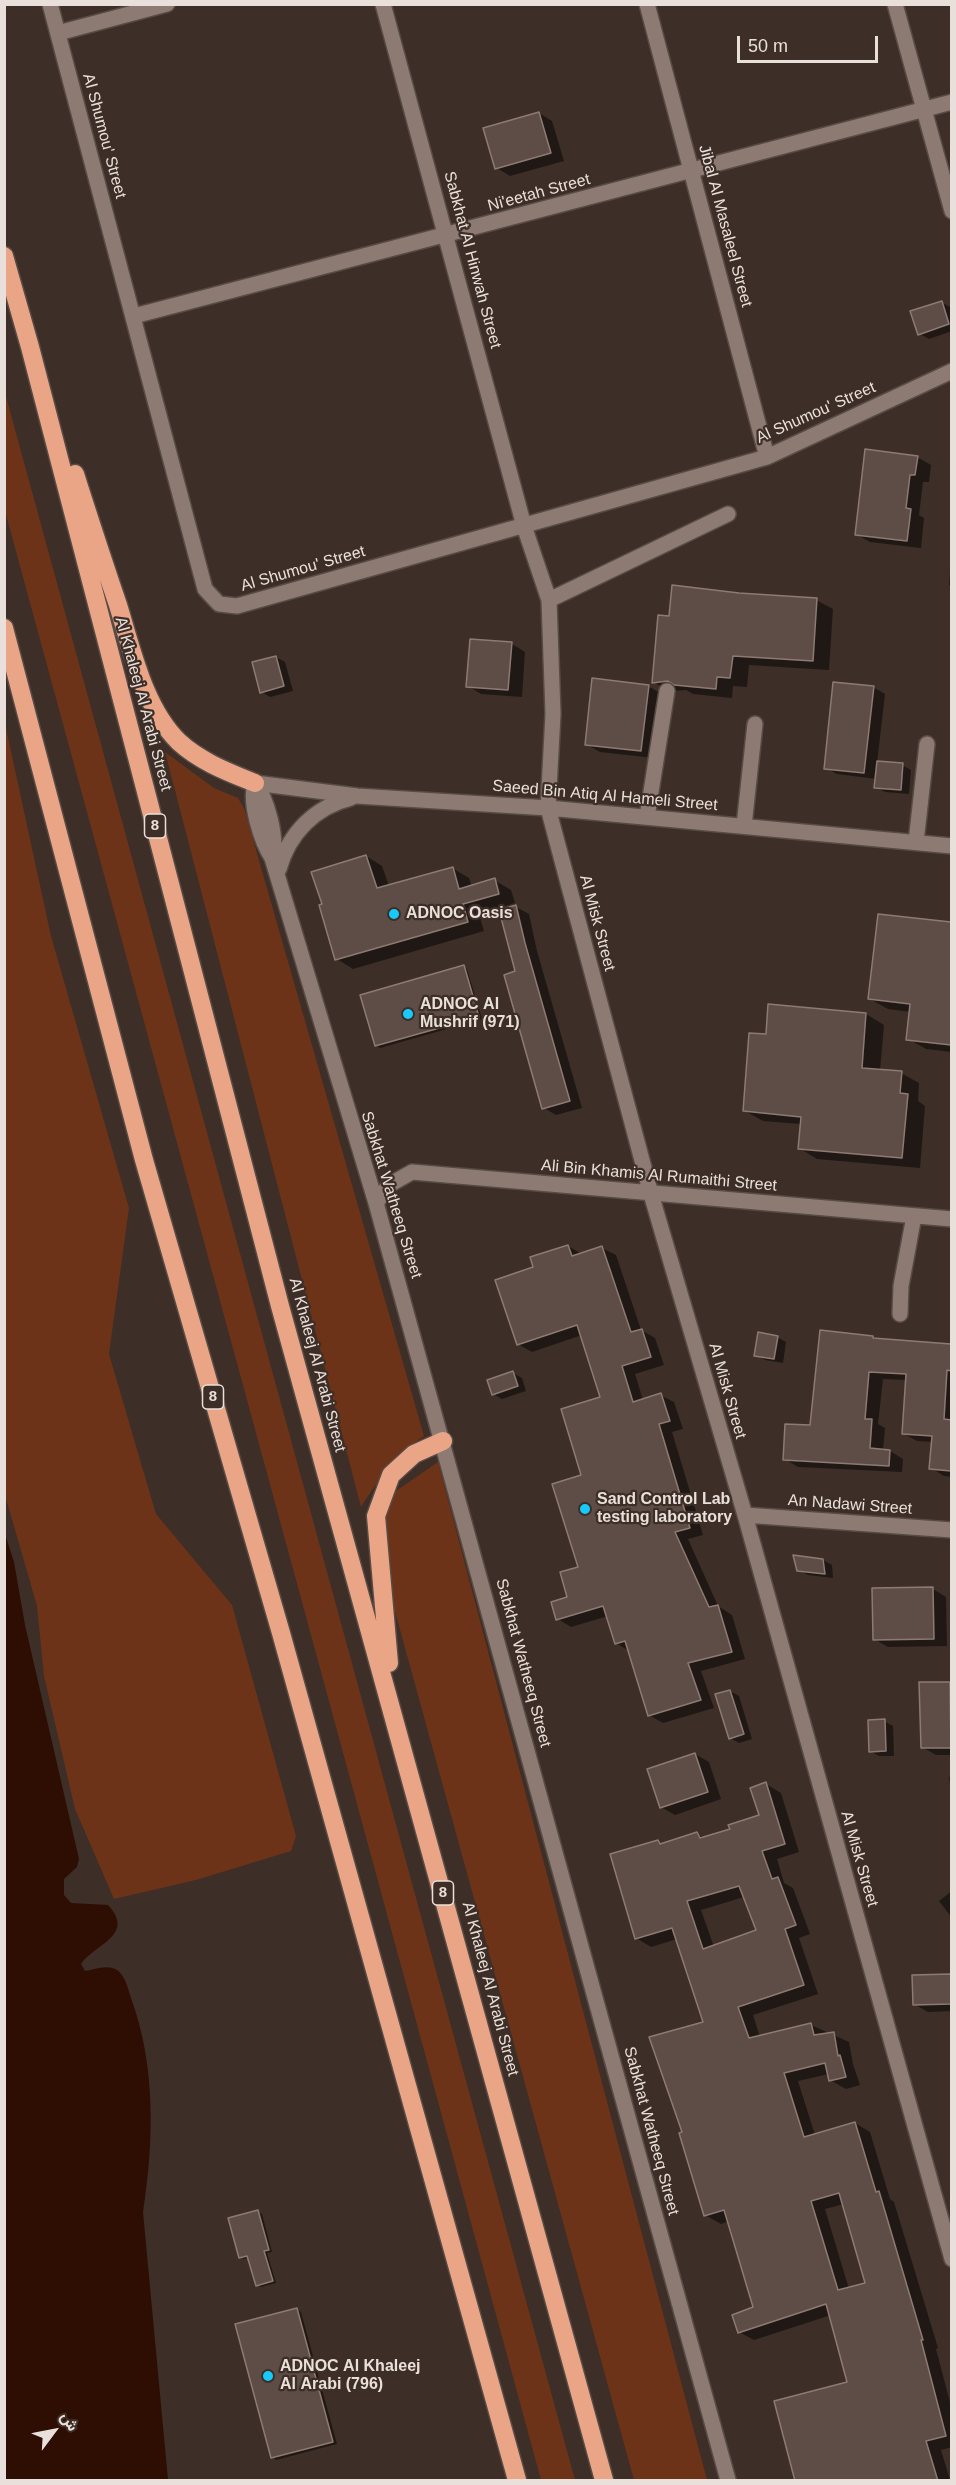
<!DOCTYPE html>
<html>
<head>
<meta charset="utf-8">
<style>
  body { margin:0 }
  #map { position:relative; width:956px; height:2485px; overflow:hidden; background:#3d2e27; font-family:Arial,Vazirmatn,sans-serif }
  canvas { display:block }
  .frame { position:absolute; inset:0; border:6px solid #eae0db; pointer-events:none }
  .north { position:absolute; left:24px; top:2401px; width:60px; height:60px; -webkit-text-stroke:4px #3d2e27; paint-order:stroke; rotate:58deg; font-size:16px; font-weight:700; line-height:24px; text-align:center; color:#eae0db }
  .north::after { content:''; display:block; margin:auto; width:21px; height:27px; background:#eae0db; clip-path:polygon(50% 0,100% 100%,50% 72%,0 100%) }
  .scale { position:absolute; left:737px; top:36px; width:141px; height:27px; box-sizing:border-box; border:3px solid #eae0db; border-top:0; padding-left:8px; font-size:18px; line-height:21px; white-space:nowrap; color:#eae0db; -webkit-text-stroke:4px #3d2e27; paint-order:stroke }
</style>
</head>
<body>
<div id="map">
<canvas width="956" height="2485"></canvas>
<div class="frame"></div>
<div class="north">ش</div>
<div class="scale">50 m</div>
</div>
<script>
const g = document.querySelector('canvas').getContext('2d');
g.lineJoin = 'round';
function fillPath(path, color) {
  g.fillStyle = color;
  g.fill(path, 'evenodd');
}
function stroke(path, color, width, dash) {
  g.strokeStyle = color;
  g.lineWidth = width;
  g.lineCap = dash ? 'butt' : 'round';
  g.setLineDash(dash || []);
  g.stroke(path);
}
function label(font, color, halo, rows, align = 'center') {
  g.font = font + ' Arial,sans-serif';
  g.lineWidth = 4.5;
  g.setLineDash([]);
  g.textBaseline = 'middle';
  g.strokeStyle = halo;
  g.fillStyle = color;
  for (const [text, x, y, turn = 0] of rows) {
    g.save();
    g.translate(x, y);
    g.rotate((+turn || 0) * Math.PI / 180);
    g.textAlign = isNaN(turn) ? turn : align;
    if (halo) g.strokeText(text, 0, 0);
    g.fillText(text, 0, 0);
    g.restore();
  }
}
const green = new Path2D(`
  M4,389L575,2480H541L5,511Z
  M4,719L51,936L129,1208L109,1354L156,1514L232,1605L296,1836L291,1851L196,1880L114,1899L75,1809L44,1676L37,1606L5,1495Z
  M165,752L214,788L238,798L244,808L424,1436C396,1454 379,1479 361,1507Z
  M438,1462L707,2480H634L383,1568L384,1518L396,1491Z`);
const water = new Path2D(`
  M4,1531L14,1562L25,1625L79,1859L77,1867L64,1879V1895L71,1903L108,1905C136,1935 95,1944 81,1964L85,1971C95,1970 106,1964 117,1970C125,1975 128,1989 131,1998C156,2067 154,2141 143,2212L168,2480H5Z`);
const shadow = new Path2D(`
  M539,113L552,121L564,161L510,176L497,168Z
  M941,302L950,307L952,331L929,339L920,334Z
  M917,457L931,465L929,482H923L919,515L924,518L921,548L870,542L856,534Z
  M952,550V586L949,585Z
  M739,595L816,600L833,609L829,670L749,665L747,687L733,686L732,698L693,694L686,690L670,691L653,682L671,618Z
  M512,644L525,652L522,697L481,694L468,686Z
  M276,657L285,662L293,691L270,697L262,692Z
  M648,686L662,694L654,758L600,752L586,744Z
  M873,687L885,694L877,763L902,765L911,770L909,794L885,792L876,787L877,779L837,774L826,768Z
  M366,856L382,866L389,886L452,868L469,878L472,887L494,880L511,890L515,903L479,914L484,931L353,969L337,959Z
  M516,907L529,914L537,951L582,1108L556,1115L544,1108L517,972Z
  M879,915L952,924V1052L926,1049L908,1039L911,1012L888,1009L870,999Z
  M463,967L467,969L482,1019L380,1048L376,1045Z
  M770,1006L866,1014L884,1025L880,1071L901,1073L919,1083L918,1101L925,1106L920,1168L817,1159L799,1148L801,1124L763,1121L745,1111L767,1036Z
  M568,1246L582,1254L602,1248L616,1255L641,1330L655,1338L664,1365L635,1374L643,1400L660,1395L674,1402L683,1429L672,1432L703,1535L688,1539L718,1606L732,1615L745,1659L701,1671L714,1708L663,1723L649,1715L629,1651L616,1643L608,1616L571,1627L558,1619L569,1598L580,1568L583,1476L602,1398L582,1335L532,1352L518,1344L535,1268Z
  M777,1337L786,1342L783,1363L765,1360L756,1355Z
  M873,1337L877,1340L952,1346V1477L944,1476L931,1468L933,1442L917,1441L904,1434L907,1380L883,1379L878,1424L885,1428L883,1450L890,1451L903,1459L902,1472L798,1467L785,1459L811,1427Z
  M513,1373L522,1378L526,1391L502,1399L493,1394Z
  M823,1560L832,1565L833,1578L808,1575L798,1570Z
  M933,1589L946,1597L947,1646L888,1647L874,1639Z
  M950,1683L952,1684V1755H936L922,1747Z
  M730,1691L739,1696L752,1739L739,1743L730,1738Z
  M884,1721L893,1726L894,1756H879L870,1751Z
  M695,1754L709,1762L721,1799L675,1815L661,1807Z
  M952,1776V1799L949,1777Z
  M766,1784L781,1793L799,1852L777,1859L784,1883L793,1888L810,1934L799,1938L818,1994L753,2015L760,2037L811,2025L849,2042L853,2064L860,2085L846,2089L830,2080L829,2074L798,2081L815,2135L855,2123L870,2132L890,2199L894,2202L938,2348L936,2349L952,2410V2447L941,2450L950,2480H841L849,2383L831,2315L754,2340L739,2332L755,2308L729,2221L721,2224L705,2215L684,2133L705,2023L677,1939L651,1947L636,1938L658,1842L664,1845L697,1834L705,1838L732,1830L761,1816ZM744,1897L757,1931L714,1947L701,1910ZM844,2204L867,2284L849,2289L825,2209Z
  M952,1891V1918L939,1901Z
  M952,1975V2011L928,2012L914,2004L913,1976Z
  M258,2212L262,2214L272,2252L267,2253L276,2283L261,2287L257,2285L249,2258L244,2259L240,2257Z
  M297,2309L301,2312L337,2444L276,2460L273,2457Z`);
const building = new Path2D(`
  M539,112L551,153L495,169L483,128Z
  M942,301L949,324L918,335L910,311Z
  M865,449L918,456L915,475H910L906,508L911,509L907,541L855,535Z
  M672,585L739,593L817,598L813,661L733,656L730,678L717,677L716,689L674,685L668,681L652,683L658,615L669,616Z
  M470,639L512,642L508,690L466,687Z
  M276,656L284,686L260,693L252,662Z
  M592,678L649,685L641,751L585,745Z
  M833,682L874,686L864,773L824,769Z
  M877,761L903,763L901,790L874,788Z
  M366,855L377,888L453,867L459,889L495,878L499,894L463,904L468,922L335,960L319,905L322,904L311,872Z
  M516,905L525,943L570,1101L542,1109L504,975L515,971L499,910Z
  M878,914L951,922V1045L906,1040L910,1004L868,999Z
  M464,965L479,1017L375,1046L360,995Z
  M768,1004L866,1013L862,1068L902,1071L900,1093L908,1094L902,1158L798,1149L801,1117L743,1111L749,1033L766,1034Z
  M568,1245L572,1256L602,1246L631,1332L642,1329L651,1357L622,1366L633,1402L661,1393L670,1421L659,1424L690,1528L675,1532L709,1607L718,1605L732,1652L688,1663L701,1700L648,1716L625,1641L615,1644L603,1606L556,1620L551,1602L567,1597L560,1572L578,1567L552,1484L581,1475L561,1409L600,1397L577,1325L517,1345L495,1280L533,1267L530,1257Z
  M820,1330L873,1336V1338L951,1344V1371L947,1370L944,1419L951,1420V1471L929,1469L932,1436L902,1434L906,1374L869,1372L865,1419H872L870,1448L890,1450L889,1466L783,1460L785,1424L810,1425Z
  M758,1332L778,1336L774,1359L754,1356Z
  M513,1371L518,1386L492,1395L487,1380Z
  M793,1555L823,1559L825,1574L797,1571Z
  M933,1587L934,1639L873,1640L872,1588Z
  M919,1682H950L951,1748H921Z
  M730,1690L744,1734L729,1739L715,1694Z
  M885,1719L886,1751L869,1752L868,1720Z
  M695,1753L708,1792L660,1808L647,1769Z
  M766,1782L785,1844L762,1851L772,1879L778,1877L796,1925L785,1929L804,1985L738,2007L749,2038L811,2023L814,2035L834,2032L838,2056L840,2055L846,2077L829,2081L825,2063L784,2073L804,2137L855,2122L876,2192L879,2191L923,2340H921L946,2436L926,2441L938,2481H795L774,2401L847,2382L826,2304L738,2333L732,2315L753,2307L724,2210L704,2216L679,2133L682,2132L649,2037L703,2022L672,1928L635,1939L610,1854L658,1840L660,1844L697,1832L700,1838L730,1829L728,1825L759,1815L750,1788ZM739,1886L756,1930L703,1949L687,1901ZM839,2193L865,2283L838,2290L811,2201Z
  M951,1974V2004L913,2005L912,1975Z
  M258,2210L269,2250L264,2251L273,2281L256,2286L247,2256L239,2258L228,2218Z
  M297,2308L333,2442L271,2458L235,2324Z`);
const street = new Path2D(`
  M50,4L205,589L219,604L237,606L767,457L952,371
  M383,4L524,526L549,600L553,714L548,808L651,1194L745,1515L952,2259
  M647,4L767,457
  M895,4L952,211
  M58,33L167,4
  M134,316L952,102
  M549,600L728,514
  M255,783L357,796L548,808L952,846
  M647,817L667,691
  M744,826L755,724
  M916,842L927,744
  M272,858C278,838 267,799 255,783C249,803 261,841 272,858L376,1203L728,2480
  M279,869C289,833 315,807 351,798
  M376,1203L389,1185L412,1172L952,1219
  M900,1314L901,1286L914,1216
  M745,1515L952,1530`);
const highway = new Path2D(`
  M4,256L30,347L280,1306L604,2480
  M75,474C89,518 103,561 118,605C132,650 144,708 179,742C201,762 228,772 255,783
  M4,628L144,1160L281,1633L517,2480
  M389,1663L376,1516L391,1475L414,1454L443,1441`);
const markers = [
  [394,914,6,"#16cafb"],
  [408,1014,6,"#16cafb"],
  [585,1509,6,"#16cafb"],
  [268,2376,6,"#16cafb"]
];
const shields = [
  [155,826,21],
  [213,1397,21],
  [443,1893,21]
];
const shieldNames = [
  ["8",155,826],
  ["8",213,1397],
  ["8",443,1893]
];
const streetNames = [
  ["Al Shumou' Street",104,136,75],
  ["Ni'eetah Street",539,193,-15],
  ["Jibal Al Masaleel Street",725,226,75],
  ["Sabkhat Al Hinwah Street",472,260,75],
  ["Al Shumou' Street",816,413,-24],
  ["Al Shumou' Street",303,569,-16],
  ["Al Khaleej Al Arabi Street",143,704,75],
  ["Saeed Bin Atiq Al Hameli Street",605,796,5],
  ["Al Misk Street",597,923,75],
  ["Ali Bin Khamis Al Rumaithi Street",659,1176,5],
  ["Sabkhat Watheeq Street",391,1195,73],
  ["Al Khaleej Al Arabi Street",317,1365,75],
  ["Al Misk Street",727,1391,74],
  ["An Nadawi Street",850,1505,4],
  ["Sabkhat Watheeq Street",523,1663,75],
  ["Al Misk Street",859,1859,74],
  ["Al Khaleej Al Arabi Street",490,1989,75],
  ["Sabkhat Watheeq Street",651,2131,75]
];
const poiNames = [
  ["ADNOC Oasis",406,914],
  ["ADNOC Al",420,1005],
  ["Mushrif (971)",420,1023],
  ["Sand Control Lab",597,1500],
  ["testing laboratory",597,1518],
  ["ADNOC Al Khaleej",280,2367],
  ["Al Arabi (796)",280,2385]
];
fillPath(green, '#6c3318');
fillPath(water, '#2e0e02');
fillPath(shadow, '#0007');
fillPath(building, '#5e4d46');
stroke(building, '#8d7a73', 1.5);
stroke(street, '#574b45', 18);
stroke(highway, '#574b45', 21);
stroke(street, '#8d7b73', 15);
stroke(highway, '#eaa486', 18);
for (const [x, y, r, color] of markers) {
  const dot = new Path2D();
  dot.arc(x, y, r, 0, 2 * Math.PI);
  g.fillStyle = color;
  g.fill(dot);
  stroke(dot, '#3d2e27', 2);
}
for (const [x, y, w] of shields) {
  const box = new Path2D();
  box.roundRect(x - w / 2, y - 12, w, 24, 4.5);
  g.fillStyle = '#3d2e27';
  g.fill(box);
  stroke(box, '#eae0db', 1.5);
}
label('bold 15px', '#eae0db', null, shieldNames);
label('16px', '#eae0db', '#3d2e27', streetNames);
label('bold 16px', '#eae0db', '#3d2e27', poiNames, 'left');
</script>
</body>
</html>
